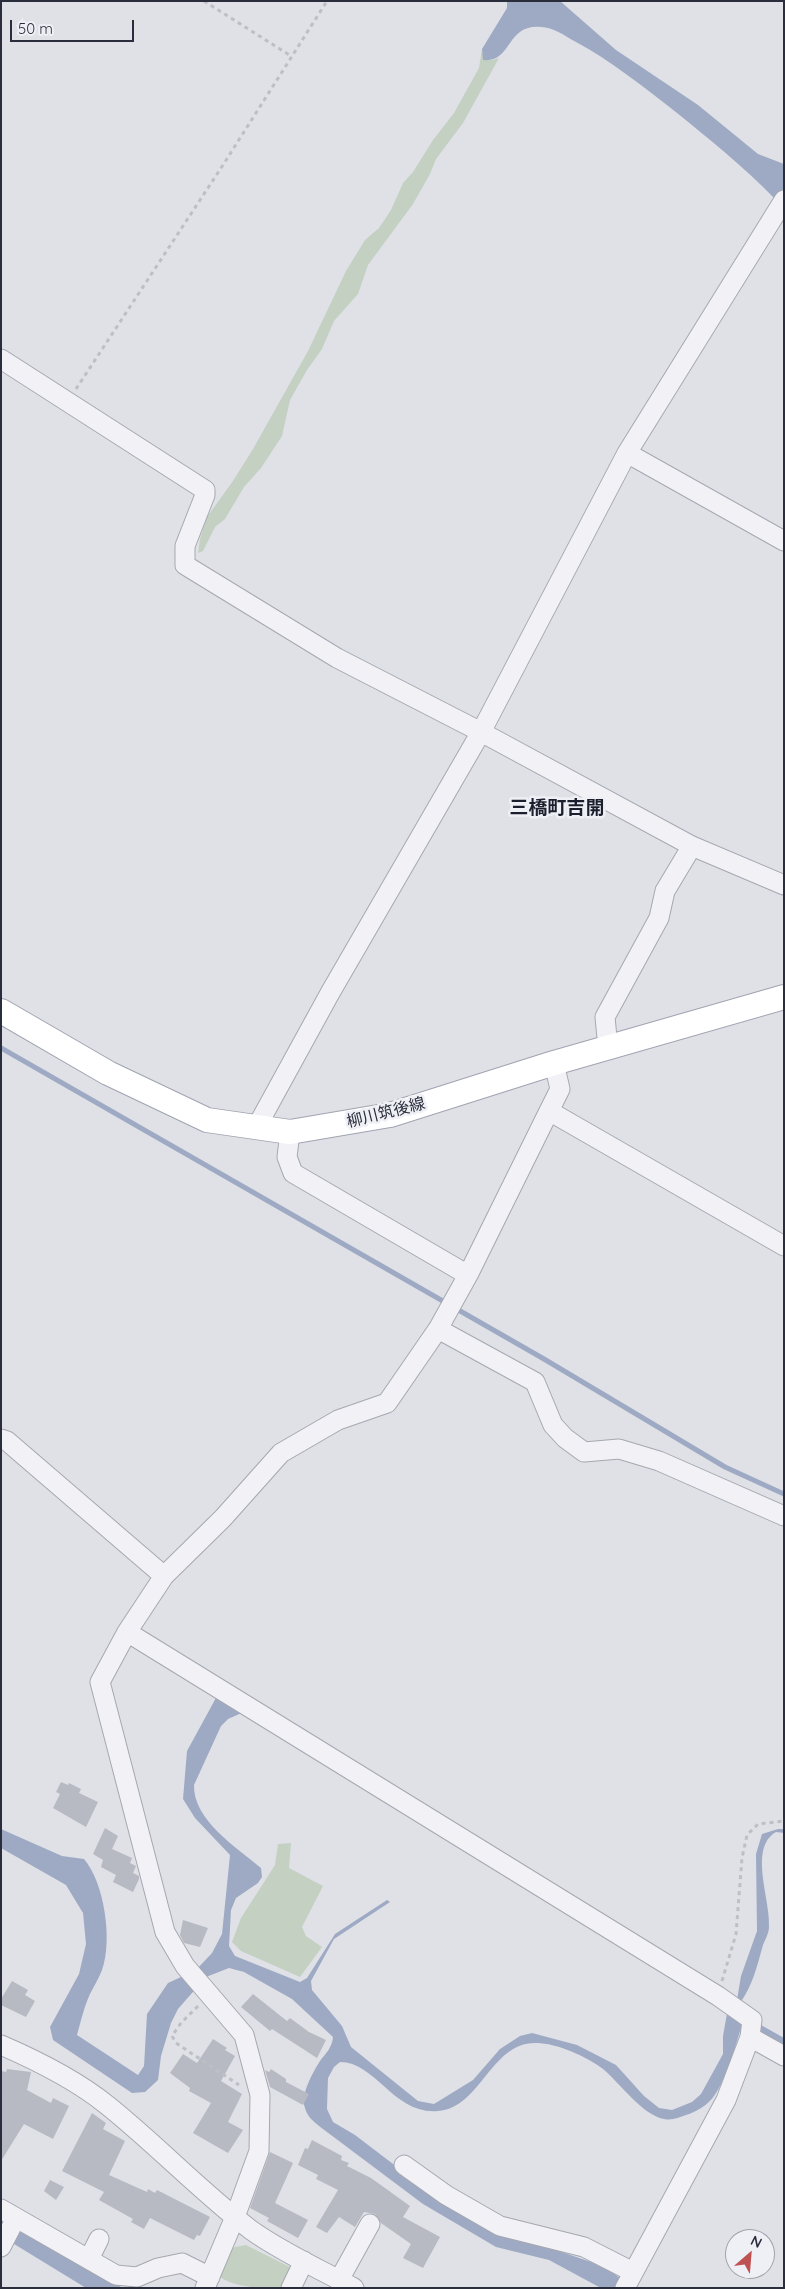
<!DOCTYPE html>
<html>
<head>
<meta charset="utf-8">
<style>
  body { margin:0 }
  #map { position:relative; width:785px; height:2289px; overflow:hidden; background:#dfe1e7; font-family:Quicksand,sans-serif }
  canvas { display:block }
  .frame { position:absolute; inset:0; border:2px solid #2a2e3c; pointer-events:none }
  .north { position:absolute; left:725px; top:2229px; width:50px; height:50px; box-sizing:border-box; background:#eff0f5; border:1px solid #a0a2ab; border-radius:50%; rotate:27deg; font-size:14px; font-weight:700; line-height:20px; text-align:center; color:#2a2e3c }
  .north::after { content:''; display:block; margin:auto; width:18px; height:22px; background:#be5352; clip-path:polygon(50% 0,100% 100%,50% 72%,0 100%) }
  .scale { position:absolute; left:10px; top:20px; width:124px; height:22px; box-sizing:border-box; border:2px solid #2a2e3c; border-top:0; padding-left:6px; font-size:15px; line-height:18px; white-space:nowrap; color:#2a2e3c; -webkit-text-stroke:4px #eff0f5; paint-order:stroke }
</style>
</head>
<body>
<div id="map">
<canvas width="785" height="2289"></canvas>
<div class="frame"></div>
<div class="north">N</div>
<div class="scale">50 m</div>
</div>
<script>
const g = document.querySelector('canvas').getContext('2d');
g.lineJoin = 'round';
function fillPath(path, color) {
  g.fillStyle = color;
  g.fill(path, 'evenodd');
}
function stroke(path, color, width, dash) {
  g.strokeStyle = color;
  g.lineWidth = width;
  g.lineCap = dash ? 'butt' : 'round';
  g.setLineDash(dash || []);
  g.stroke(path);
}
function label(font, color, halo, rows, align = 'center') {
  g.font = font + ' Quicksand,"Noto Sans JP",sans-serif';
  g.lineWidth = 5;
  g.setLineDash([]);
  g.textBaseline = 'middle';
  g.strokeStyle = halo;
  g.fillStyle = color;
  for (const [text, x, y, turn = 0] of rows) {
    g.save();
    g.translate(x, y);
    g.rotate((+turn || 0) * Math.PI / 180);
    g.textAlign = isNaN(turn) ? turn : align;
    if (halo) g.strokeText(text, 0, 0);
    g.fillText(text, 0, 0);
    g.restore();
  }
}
const green = new Path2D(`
  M482,49L484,60H492L499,58L463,123L436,159L430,174L413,204L368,265L358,294L334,321L322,349L307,370L290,400L282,436L261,468L244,487L225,519L215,527L203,551L198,553L200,539L207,517L233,481L253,449L308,351L346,271L365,240L379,228L391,210L403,183L413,172L433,140L454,113L479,68Z
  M291,1843L289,1868L323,1886L302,1927L306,1936L322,1947L300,1977L241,1951L232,1942L241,1918L275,1865L278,1844Z
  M246,2245L296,2270L287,2288C264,2288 235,2289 217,2275L230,2248Z`);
const water = new Path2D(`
  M507,1H560L616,50L698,105L758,154L784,164V204L775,199C743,166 708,138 672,109C641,85 611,61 576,42C565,36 553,27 541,27C505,24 513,63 483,60L482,49L507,8Z
  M217,1696L246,1711L228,1719L221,1726L194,1785C193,1820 236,1847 261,1868L262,1877L258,1883L236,1898L231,1910L229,1946L235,1956L300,1982L307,1978L335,1934L387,1900L390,1902L334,1939L311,1981L312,1990L342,2026L351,2047L418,2101L434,2104L473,2080L500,2049L520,2036L532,2033L577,2045L616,2065L644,2096L659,2108L672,2110L692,2102L701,2094L723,2054V2036L728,2008L744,2019C736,2042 728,2077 714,2096C708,2105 696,2112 686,2115C679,2117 672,2121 664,2119C642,2115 620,2083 603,2069C588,2057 556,2043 537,2043C491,2041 481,2108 438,2111C394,2115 376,2062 340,2062L334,2067L328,2078L327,2109L333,2122L355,2135L422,2186L544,2246L594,2263L609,2270L620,2278L615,2288L599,2287L549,2260L496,2247L423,2204L319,2126C313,2121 307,2116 305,2108C300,2095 313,2072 320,2061C326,2053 332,2048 333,2037L292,1999L244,1972L229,1968L206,1977L178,2009L171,2023L161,2056L158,2080L145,2092L132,2093L53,2040L50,2027L79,1974L86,1944L83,1913L66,1885L1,1848V1829L62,1856L84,1859C104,1882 113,1940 102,1970C99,1978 94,1986 90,1994C84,2007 81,2021 77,2035L138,2075L144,2066L147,2014L168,1983L196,1970L212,1953L222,1934L230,1855L195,1818L183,1799L187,1751Z
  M778,1829H784V1833L776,1832C748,1848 771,1900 769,1927C769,1933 765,1940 763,1945C757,1966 753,1985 740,2003L737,2000L741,1976L757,1931L756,1854L762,1834Z
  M761,2025L784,2038V2045L758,2030Z
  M1,2219L18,2229L123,2288H86L1,2236Z`);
const stream = new Path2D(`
  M1,1048L544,1359L725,1467L784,1494`);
const building = new Path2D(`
  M61,1782L68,1785L69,1783L81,1789L79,1793L98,1802L86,1827L53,1808L60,1794L56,1792Z
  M105,1828L118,1836L112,1849L132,1858L130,1863L136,1866L133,1873L139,1876V1879L133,1892L113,1882L116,1875L101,1867L103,1860L93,1854Z
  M183,1920L208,1928L200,1947L184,1943L180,1935Z
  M12,1981L28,1990L25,1995L35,2001L26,2017L1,2005V1999Z
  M253,1994L287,2021L290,2018L309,2032L326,2040L317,2058L272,2029L270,2031L241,2007Z
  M213,2039L227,2048L225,2050L235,2056L221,2081L242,2094L228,2122L243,2130L228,2153L193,2133L211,2103L189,2091L190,2088L170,2073L183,2054L197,2063Z
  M7,2069L31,2072L27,2090L51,2103L53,2098L69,2106L53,2139L24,2124L1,2161V2071L6,2072Z
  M271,2069L286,2079V2082L309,2094L303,2105L270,2087L265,2070L269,2072Z
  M92,2113L106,2123L103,2129L125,2141L109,2175L147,2192L148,2189L155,2193L157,2190L210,2217L200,2236L197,2235L194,2240L150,2218L144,2229L131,2222L133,2219L99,2200L104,2192L62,2171Z
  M312,2140L342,2156L341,2160L349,2163L347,2166L371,2178L410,2206L403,2217L440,2237L423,2268L403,2258L411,2244L381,2223L375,2214L364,2212L355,2227L339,2217L327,2233L316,2227L338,2190L316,2179L318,2175L298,2165L305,2148L308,2149Z
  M270,2152L293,2163L275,2203L308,2220L298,2238L267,2221L269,2218L250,2208Z
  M50,2180L64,2187L56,2200L44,2191Z`);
const path = new Path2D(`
  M204,1L291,56
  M76,389L223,165L327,1
  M722,1981L736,1934L742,1858L747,1835L758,1824L784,1821
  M198,2006L181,2023L172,2036L176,2043L239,2085`);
const minor = new Path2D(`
  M1,359L205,490V495L185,546V565L337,658L481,732L692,846L784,885
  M627,453L784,541
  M608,1048L605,1017L659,918L665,891L692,846
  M554,1063L560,1089L549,1111L784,1246
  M256,1128L330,993L481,732L627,453L784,200
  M290,1132L287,1157L293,1173L468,1275L549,1111
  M438,1329L535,1382L553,1425L565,1438L584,1452L619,1449L659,1461L784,1516
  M1,1439L7,1441L164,1576
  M127,1632L718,1996L752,2020L750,2037L726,2100L625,2288
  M750,2037L784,2056
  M1,2045C38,2061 76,2080 107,2105C157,2145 200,2191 251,2230C283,2253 320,2269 354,2288
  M404,2165L446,2195L500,2226L584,2247L633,2272
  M1,2209L116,2275L137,2277L158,2268L182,2263L210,2277
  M1,2247L16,2218
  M89,2259L99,2239
  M339,2280L370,2224
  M205,2288L235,2217L259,2151L260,2095L244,2035L185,1966L165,1932L100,1682L127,1632L164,1576L223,1518L281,1453L338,1420L387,1403L438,1329L468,1275
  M291,2288L304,2261`);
const major = new Path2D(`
  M1,1011L108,1073L207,1120L290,1132L390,1115L554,1063L784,997`);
const streetNames = [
  ["柳川筑後線",386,1113,-14]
];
const quarterNames = [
  ["三橋町吉開",557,808]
];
fillPath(green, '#c3d0c2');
fillPath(water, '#9eaac3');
stroke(stream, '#9eaac3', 5);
fillPath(building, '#b7bac3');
stroke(minor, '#a5a8b0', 21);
stroke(major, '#a0a4b1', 26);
stroke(path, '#bebfc6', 3, [4, 4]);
stroke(minor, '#f2f2f6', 19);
stroke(major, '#fff', 24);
label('16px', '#2a2e3c', '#eff0f5', streetNames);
label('bold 19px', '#1c1f2d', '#eff0f5', quarterNames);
</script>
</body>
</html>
